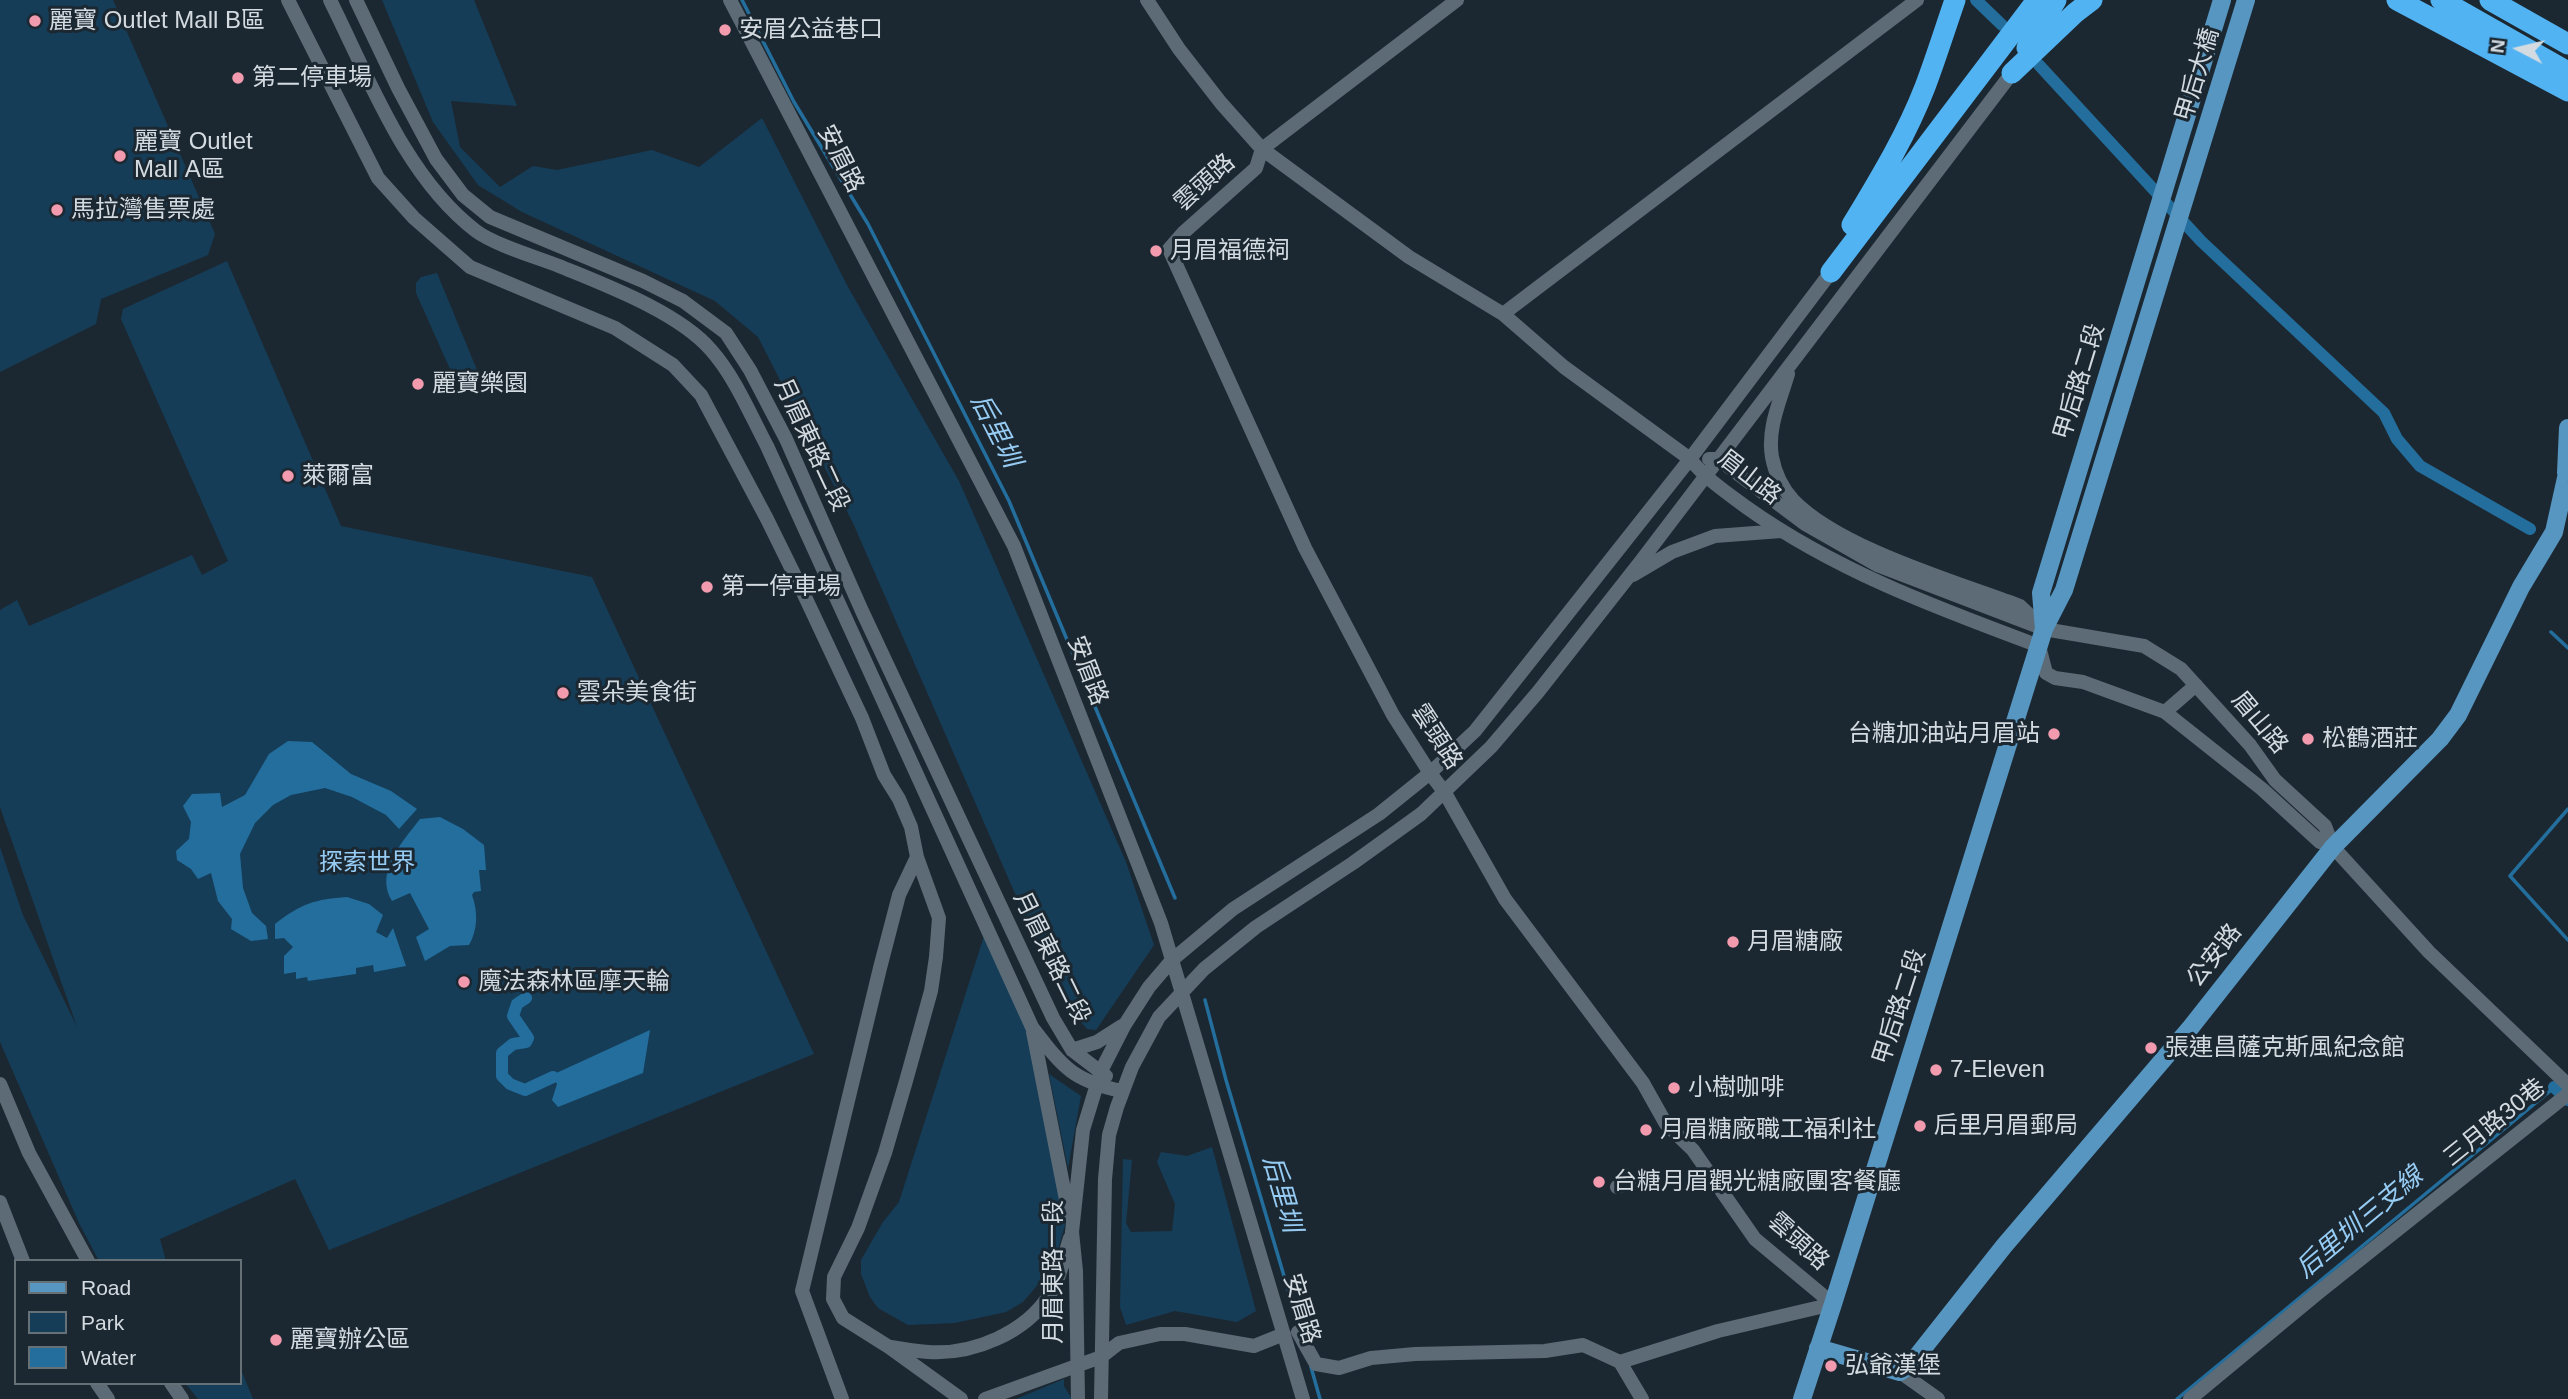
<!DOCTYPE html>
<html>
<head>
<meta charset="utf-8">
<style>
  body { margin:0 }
  #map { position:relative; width:2568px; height:1399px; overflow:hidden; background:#1c2831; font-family:Helvetica,sans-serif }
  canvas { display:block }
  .legend { position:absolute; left:14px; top:1259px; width:228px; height:126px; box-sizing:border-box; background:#1c2831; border:2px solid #657077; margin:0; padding:9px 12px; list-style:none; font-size:21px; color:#d3dbe1 }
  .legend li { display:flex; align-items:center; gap:14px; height:35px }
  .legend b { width:35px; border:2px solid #657077 }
  .north { position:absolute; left:2484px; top:14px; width:70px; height:70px; -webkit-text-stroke:5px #1c2831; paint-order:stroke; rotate:277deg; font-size:19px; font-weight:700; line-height:28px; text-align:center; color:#d3dbe1 }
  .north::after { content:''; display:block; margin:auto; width:24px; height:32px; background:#d3dbe1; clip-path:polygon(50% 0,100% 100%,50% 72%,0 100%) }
</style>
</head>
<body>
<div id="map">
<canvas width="2568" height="1399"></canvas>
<ul class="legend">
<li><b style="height:9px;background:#5696c1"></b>Road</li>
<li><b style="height:19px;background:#153d58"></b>Park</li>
<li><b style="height:19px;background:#236e9d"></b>Water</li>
</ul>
<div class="north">N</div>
</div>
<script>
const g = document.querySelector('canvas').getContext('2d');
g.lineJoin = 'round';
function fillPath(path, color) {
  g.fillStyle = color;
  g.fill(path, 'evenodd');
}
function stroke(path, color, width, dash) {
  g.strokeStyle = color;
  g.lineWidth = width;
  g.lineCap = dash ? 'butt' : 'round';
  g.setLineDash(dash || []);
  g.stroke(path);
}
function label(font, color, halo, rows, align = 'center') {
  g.font = font + ' Helvetica,"Noto Sans TC",sans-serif';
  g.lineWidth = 6;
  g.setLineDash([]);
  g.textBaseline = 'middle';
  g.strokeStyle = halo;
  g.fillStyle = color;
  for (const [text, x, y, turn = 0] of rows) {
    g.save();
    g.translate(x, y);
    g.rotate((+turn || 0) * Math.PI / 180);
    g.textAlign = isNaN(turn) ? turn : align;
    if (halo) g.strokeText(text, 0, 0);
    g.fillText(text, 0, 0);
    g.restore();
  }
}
const green = new Path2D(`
  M0,0H113L215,234L208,255L101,299L96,324L0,372Z
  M382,0H474L517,106L451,101L460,147L500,187L533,166L557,170L652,150L699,167L762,118L848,287L959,481L1126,862L1154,945L1096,1030L1087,1029L1062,1001L853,523L758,337L715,301L522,212L478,185L433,122Z
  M227,261L341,526L592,577L814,1054L329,1250L295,1179L160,1239L166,1261H99L79,1223L0,1042V847L23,915L77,1027L0,807V610L17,600L29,626L192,555L202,575L228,561L121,319L123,309Z
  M437,273L477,370L460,379L454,378L416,293V283L421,277Z
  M985,933L1026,1028L1065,1225L1053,1267L1023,1302L1006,1312L955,1323L908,1325L878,1308L870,1297L861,1274V1260L883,1222L899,1202Z
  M1049,1074L1081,1096L1068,1168Z
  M1212,1147L1256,1311L1237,1322L1175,1311L1126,1325L1120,1307L1123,1159L1132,1160L1126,1223L1131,1232L1172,1231L1175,1204L1157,1162L1161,1152L1187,1156Z
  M240,1367L253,1399H198L185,1383H240Z
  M1064,1379V1386L1072,1399H1016Z`);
const water = new Path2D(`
  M288,741L312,742L351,774L391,791L417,809L399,829L386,815L352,797L325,788L291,795L273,805L255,823L240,854L243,888L252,913L266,926L268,939L251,941L231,929L232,919L218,901L211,873L198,879L191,869L177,860L176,851L189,839L191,822L183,806L192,794L220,793L222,807L245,795L269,754Z
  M440,817L463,829L484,845L486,870H479L481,891L474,892L472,895C478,911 478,930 469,945L450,946L425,961L416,937L429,929L410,893L392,901C374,872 403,841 420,819Z
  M347,897L369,904L383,915L376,932L387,938L393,928L406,966L374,972L373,965L356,968V974L308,981L307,977L296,979V972L284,974V956L293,947L284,938L275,939V924C300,904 316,899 347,897Z
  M650,1030L643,1073L558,1107L552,1100L557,1084L552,1075Z`);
const stream = new Path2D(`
  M742,0L794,102L868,224L1009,501L1175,898
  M2551,632L2568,648
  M2568,809L2510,876L2568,940
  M1205,1000L1226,1080L1300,1330
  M1311,1367L1320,1399
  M2177,1399L2561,1082`);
const canal = new Path2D(`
  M1976,0L2002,25
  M2039,65L2201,241L2384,413L2397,439L2420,466L2530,529
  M526,998L517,1004L513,1016L528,1038L526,1042L513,1044L502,1053V1076L510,1084L525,1090L553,1077
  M2554,1087L2568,1100`);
const minor = new Path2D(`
  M288,0L378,178L414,218L470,267L615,328L673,365L701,395L767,519L800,586L862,718L884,775L899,799L911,827L917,857L939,918L936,957L931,991L906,1081L885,1153L858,1228L834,1277L833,1299L843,1318L889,1347L961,1399
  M330,0C369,78 405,177 476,231C495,245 536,257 559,266C605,285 678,312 711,350C735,377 750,414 767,446L1032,1027C1062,1066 1072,1081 1122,1091
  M356,0L398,88L436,159L463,195L490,217L643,281L683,301L726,333L750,370L786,439L862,611L1053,1018L1072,1050L1106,1076
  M730,0L1014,546L1161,923L1303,1399
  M1147,0L1179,49L1221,103L1262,149L1409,257L1503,314L1564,367L1690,459C1706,479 1726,492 1746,507C1836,571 1937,608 2039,646L2046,673L2055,678L2083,682L2165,712L2262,789L2320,842L2333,847
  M1457,0L1262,149L1256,168L1183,233L1169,249L1305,548L1393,715L1430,773L1445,793L1505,899L1643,1083L1666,1124L1693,1150L1755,1239L1833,1304
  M1503,314L1917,0
  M1788,374C1780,401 1767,429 1772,457C1775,473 1782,488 1793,500C1839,548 1956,582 2020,606L2038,623
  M1709,459H1718L1805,524L1877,565L2044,629L2144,646L2181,669L2250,745L2275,780L2325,826L2333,847L2429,952L2568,1085
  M1633,575L1672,552L1715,536L1781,531
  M2165,712L2196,685
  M1033,1032L1069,1215
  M1072,1050L1097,1042L1122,1026
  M0,1084L29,1153L88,1261
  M1617,1187L1629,1183L1625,1175
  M0,1202L23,1261
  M1298,1332L1316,1364L1339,1368L1371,1358L1415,1354L1545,1351L1583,1345L1620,1362L1642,1399
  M891,1347C903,1349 916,1351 928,1352C973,1355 1026,1333 1050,1294C1060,1279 1064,1256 1070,1238
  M1620,1362L1718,1331L1833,1304
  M1900,1372L1938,1399
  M97,1383L108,1399
  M171,1383L182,1399
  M842,1399L802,1291L880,968L899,895L917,857
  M985,1399L1101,1357L1119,1343L1160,1334H1185L1254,1346L1284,1334
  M1078,1399L1076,1271L1072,1232L1083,1130L1101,1071L1124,1026L1149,987L1172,960L1233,909L1379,814L1430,773L1475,731L1690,459L1831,272
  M1101,1399L1105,1179L1109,1135L1117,1107L1132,1067L1159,1017L1204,969L1256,927L1353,863L1421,814L1491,747L1538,692L1641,561L2012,73
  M2190,1399L2319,1292L2568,1094`);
const major = new Path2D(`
  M2566,473L2568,428
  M2044,629L2041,593L2222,0
  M1818,1348L1900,1372L1910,1365L2004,1246L2191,1027L2333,847L2440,739L2458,715L2521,587L2554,532L2568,469
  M1802,1399L1833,1304L2044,629L2064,590L2246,0`);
const highway = new Path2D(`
  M2397,0L2568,91
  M2441,0L2568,72
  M2490,0L2568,44
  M2027,48L2056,0
  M2012,73L2075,13L2092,0
  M1852,225C1879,180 1906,136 1925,87C1936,58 1945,29 1955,0
  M1831,272L2037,0`);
const markers = [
  [35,21,7,"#f29aae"],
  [725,30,7,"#f29aae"],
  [238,78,7,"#f29aae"],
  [120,156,7,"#f29aae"],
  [57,210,7,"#f29aae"],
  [1156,251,7,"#f29aae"],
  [418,384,7,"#f29aae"],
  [288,476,7,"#f29aae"],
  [707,587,7,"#f29aae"],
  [563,693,7,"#f29aae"],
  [2054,734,7,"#f29aae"],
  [2308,739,7,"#f29aae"],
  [1733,942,7,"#f29aae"],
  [464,982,7,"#f29aae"],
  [2151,1048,7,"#f29aae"],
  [1936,1070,7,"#f29aae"],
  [1674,1088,7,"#f29aae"],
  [1920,1126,7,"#f29aae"],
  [1646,1130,7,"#f29aae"],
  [1599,1182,7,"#f29aae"],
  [276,1340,7,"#f29aae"],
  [1831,1366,7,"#f29aae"]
];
const poiNames = [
  ["麗寶 Outlet Mall B區",49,21],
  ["安眉公益巷口",739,30],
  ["第二停車場",252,78],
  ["麗寶 Outlet",134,142],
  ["Mall A區",134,170],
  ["馬拉灣售票處",71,210],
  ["月眉福德祠",1170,251],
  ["麗寶樂園",432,384],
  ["萊爾富",302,476],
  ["第一停車場",721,587],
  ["雲朵美食街",577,693],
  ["台糖加油站月眉站",2040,734,"right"],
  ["松鶴酒莊",2322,739],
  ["月眉糖廠",1747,942],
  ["魔法森林區摩天輪",478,982],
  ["張連昌薩克斯風紀念館",2165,1048],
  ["7-Eleven",1950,1070],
  ["小樹咖啡",1688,1088],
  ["后里月眉郵局",1934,1126],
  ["月眉糖廠職工福利社",1660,1130],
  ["台糖月眉觀光糖廠團客餐廳",1613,1182],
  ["麗寶辦公區",290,1340],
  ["弘爺漢堡",1845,1366]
];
const streetNames = [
  ["甲后大橋",2198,75,-73],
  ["安眉路",840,159,63],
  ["雲頭路",1205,183,-42],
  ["甲后路二段",2080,382,-73],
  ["月眉東路二段",811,445,65],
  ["眉山路",1749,478,38],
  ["安眉路",1087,671,69],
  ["眉山路",2259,723,50],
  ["雲頭路",1436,737,57],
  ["公安路",2215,956,-52],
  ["月眉東路二段",1051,958,64],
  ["甲后路二段",1900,1007,-72],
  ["三月路30巷",2495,1123,-39],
  ["雲頭路",1798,1242,42],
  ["月眉東路一段",1054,1272,-90],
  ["安眉路",1301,1309,73]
];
const parkNames = [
  ["探索世界",367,863]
];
const waterNames = [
  ["后里圳",995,431,63],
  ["后里圳",1281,1194,74],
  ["后里圳三支線",2360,1223,-40]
];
fillPath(green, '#153d58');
fillPath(water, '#236e9d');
stroke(stream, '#236e9d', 3.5);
stroke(canal, '#236e9d', 12);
stroke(minor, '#5d6b76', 14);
stroke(major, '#5696c1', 18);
stroke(highway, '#52b3f3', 21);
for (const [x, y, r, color] of markers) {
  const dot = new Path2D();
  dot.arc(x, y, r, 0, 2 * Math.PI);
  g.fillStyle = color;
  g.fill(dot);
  stroke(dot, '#1c2831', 2.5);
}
label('24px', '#d3dbe1', '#1c2831', poiNames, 'left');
label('24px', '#d3dbe1', '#1c2831', streetNames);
label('24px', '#96ccf4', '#1c2831', parkNames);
label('italic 26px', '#96ccf4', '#1c2831', waterNames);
</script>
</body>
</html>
